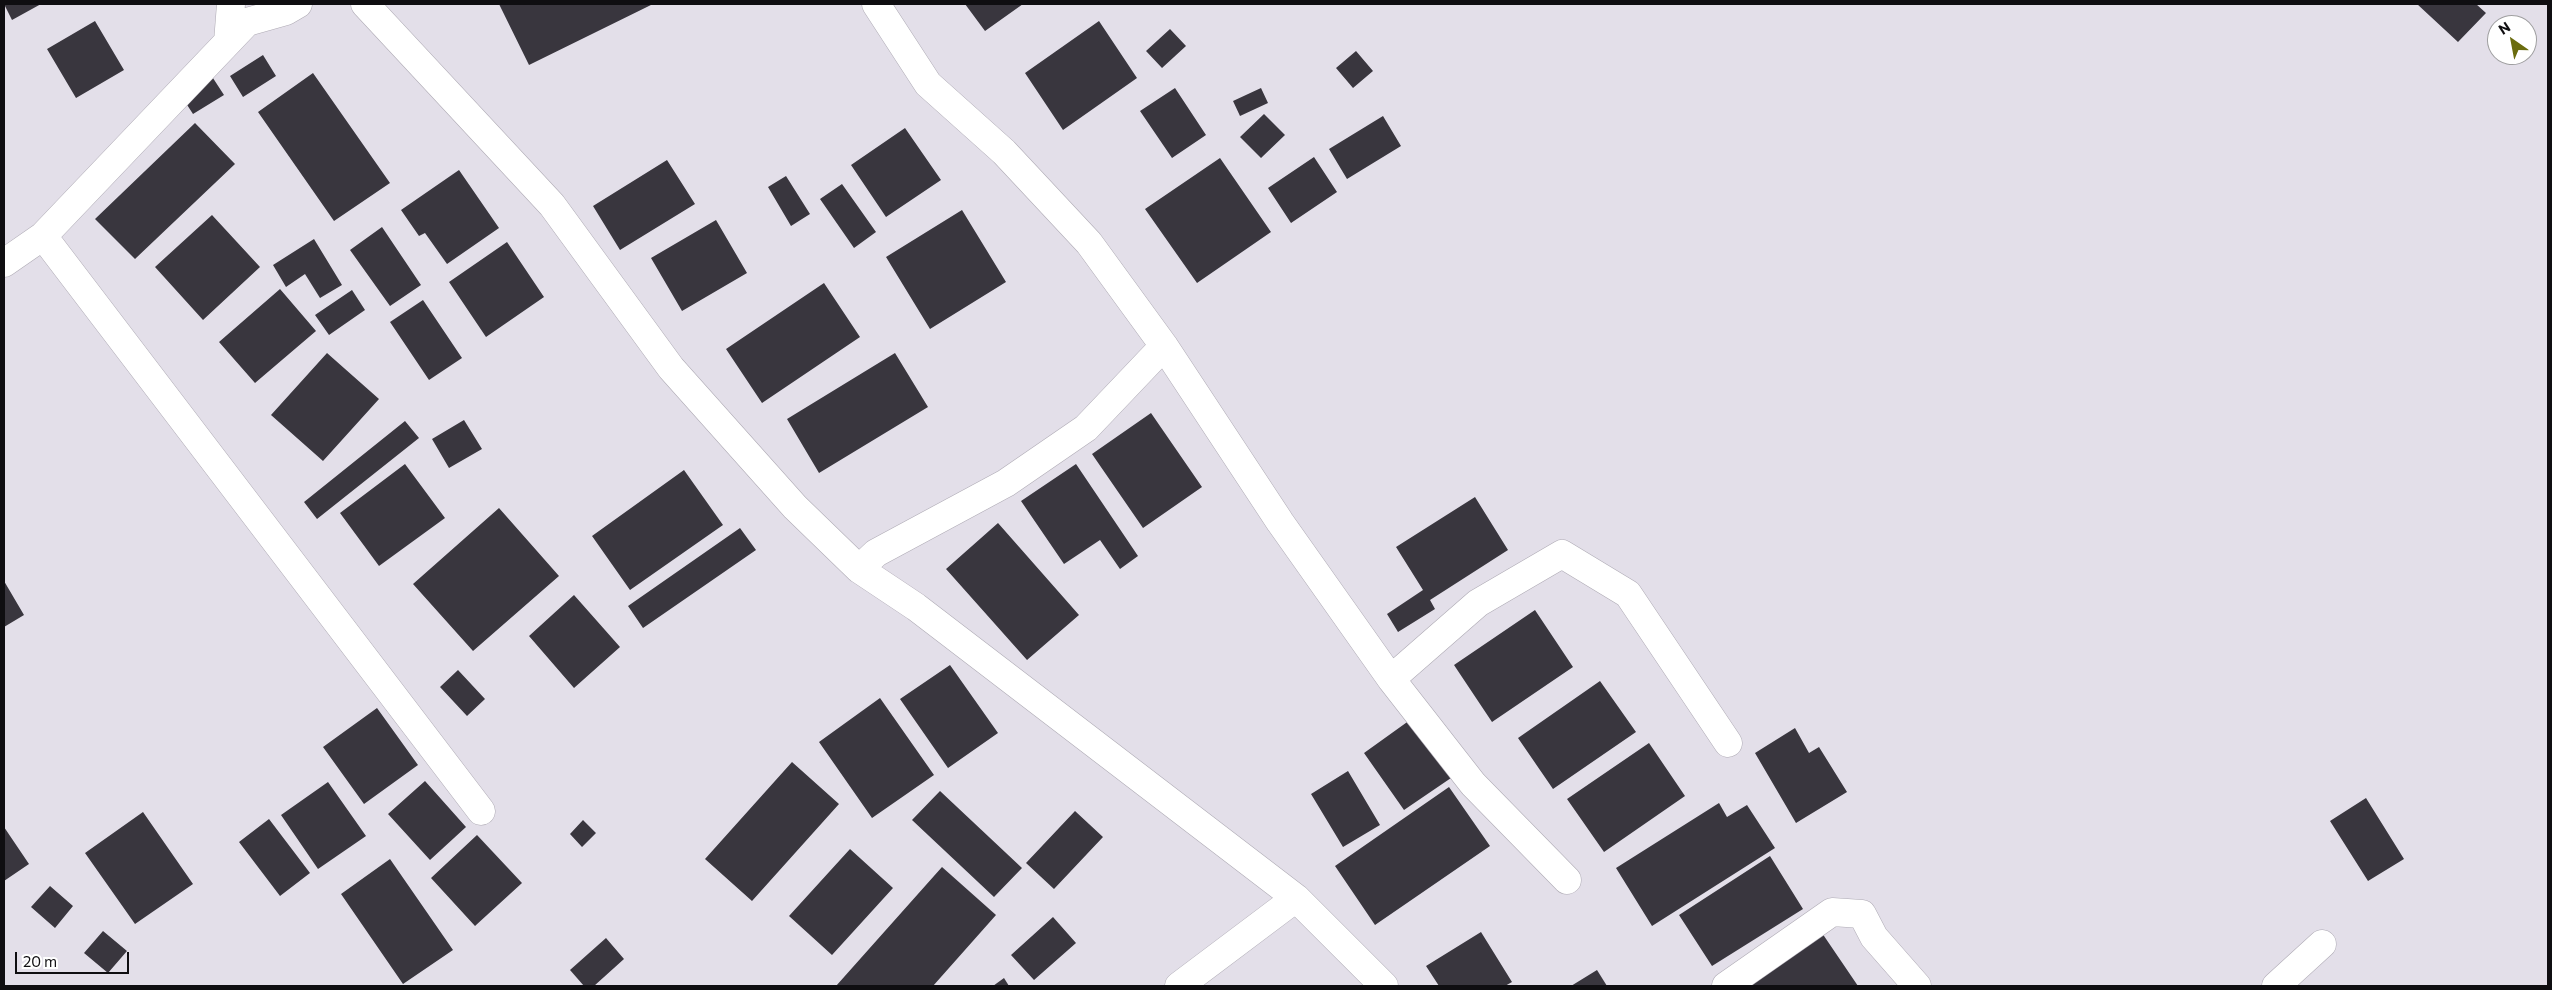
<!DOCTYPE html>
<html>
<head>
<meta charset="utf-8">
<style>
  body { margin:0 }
  #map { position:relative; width:2552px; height:990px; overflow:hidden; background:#e3dfe9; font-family:Commissioner,sans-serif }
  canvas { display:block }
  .frame { position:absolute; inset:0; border:5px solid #0f0e11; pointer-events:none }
  .north { position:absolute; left:2487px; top:15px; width:50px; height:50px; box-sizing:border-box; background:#fff; border:1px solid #9f9fa0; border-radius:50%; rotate:327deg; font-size:14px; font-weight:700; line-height:20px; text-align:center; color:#0f0e11 }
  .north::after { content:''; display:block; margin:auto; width:18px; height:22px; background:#6a6c0e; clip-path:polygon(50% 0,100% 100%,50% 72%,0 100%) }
  .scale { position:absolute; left:15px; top:952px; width:114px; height:22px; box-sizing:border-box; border:2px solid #0f0e11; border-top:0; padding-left:6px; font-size:15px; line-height:18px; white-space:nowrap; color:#0f0e11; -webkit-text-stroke:4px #fff; paint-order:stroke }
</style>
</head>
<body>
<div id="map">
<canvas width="2552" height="990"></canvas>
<div class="frame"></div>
<div class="north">N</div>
<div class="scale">20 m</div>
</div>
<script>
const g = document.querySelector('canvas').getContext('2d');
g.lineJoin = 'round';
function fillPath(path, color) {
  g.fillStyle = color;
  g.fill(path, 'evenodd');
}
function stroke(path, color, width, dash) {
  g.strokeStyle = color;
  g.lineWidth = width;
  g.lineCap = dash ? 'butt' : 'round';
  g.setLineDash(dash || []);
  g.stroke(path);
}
const building = new Path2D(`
  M4,4H41L12,20Z
  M499,4H653L529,65Z
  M965,4H1023L985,31Z
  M2417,4H2476L2486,13L2458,42Z
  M95,21L124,70L76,98L47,49Z
  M1099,21L1137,78L1063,130L1025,73Z
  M1170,29L1186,46L1162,68L1146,51Z
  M1356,51L1373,71L1353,88L1336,68Z
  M263,55L276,76L243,97L230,76Z
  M313,73L390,183L334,221L258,112Z
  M211,75L224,95L193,114L180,94Z
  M1175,88L1206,135L1172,158L1140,111Z
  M1261,88L1268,103L1240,116L1233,101Z
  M1264,114L1285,135L1261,158L1240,137Z
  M1383,116L1401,146L1347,179L1329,149Z
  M195,123L235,164L135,259L95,219Z
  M905,128L941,180L886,217L851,165Z
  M1314,157L1337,192L1291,223L1268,188Z
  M1220,158L1271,232L1197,283L1145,209Z
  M667,160L695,204L620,250L593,206Z
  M459,170L499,228L447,264L425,233L419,236L401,210Z
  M786,176L810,214L791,226L768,187Z
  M842,184L876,232L854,248L820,199Z
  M962,210L1006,282L930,329L886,257Z
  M212,215L260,267L203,320L155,267Z
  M716,220L747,273L682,311L651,258Z
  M382,227L421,285L390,306L350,250Z
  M314,239L342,285L320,298L305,274L286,287L273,265Z
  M507,242L544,297L486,337L449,282Z
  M824,283L860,337L762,403L726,349Z
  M280,289L316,331L255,383L219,342Z
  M352,290L365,310L329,335L315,315Z
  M423,300L462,358L429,380L390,322Z
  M327,353L379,399L323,461L271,415Z
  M895,353L928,407L819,473L787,419Z
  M1151,413L1202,487L1143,528L1092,454Z
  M464,420L482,449L449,468L432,439Z
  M405,421L419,438L317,519L304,502Z
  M405,464L445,518L379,566L340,513Z
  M1076,464L1138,556L1120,569L1100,540L1064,564L1021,501Z
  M684,470L723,525L630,590L592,536Z
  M1475,497L1508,550L1430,600L1435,609L1398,632L1387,614L1423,590L1396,547Z
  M499,508L559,576L473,651L413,584Z
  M998,523L1079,615L1027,660L946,569Z
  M740,528L756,550L643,628L628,606Z
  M4,581L24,615L4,627Z
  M574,595L620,647L574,688L529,636Z
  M1535,610L1573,667L1492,722L1454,665Z
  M950,665L998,733L948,768L900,699Z
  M458,670L485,699L467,716L440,687Z
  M1600,681L1636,732L1553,789L1518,738Z
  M880,698L934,775L872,818L819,742Z
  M377,708L418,765L364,804L323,747Z
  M1410,720L1451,778L1404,810L1364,753Z
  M1795,728L1809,753L1819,747L1847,792L1796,823L1755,753Z
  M1649,743L1685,796L1604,852L1567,799Z
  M792,762L839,804L752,901L705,859Z
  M1348,771L1380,825L1343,847L1311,794Z
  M425,781L466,827L430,860L388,814Z
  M328,782L366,836L318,869L281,815Z
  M1449,787L1490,846L1375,925L1335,866Z
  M940,791L1022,868L994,897L912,820Z
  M2366,798L2404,859L2368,881L2330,821Z
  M1719,803L1727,817L1747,805L1775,848L1652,926L1616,868Z
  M1075,811L1103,837L1054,889L1026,863Z
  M143,812L193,884L135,924L85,853Z
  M269,819L310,873L280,896L239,842Z
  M583,820L596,833L582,847L570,834Z
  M4,827L29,864L4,881Z
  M477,835L522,883L475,926L431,878Z
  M850,849L893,888L832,955L789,916Z
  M1770,856L1803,909L1712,966L1679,915Z
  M390,859L453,950L403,984L341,894Z
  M942,867L996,915L933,986H836Z
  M50,886L73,906L55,928L31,907Z
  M1053,917L1076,943L1034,980L1011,955Z
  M103,931L127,951L108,973L84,953Z
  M1481,932L1512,982L1505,986H1439L1426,966Z
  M1822,933L1858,986H1743Z
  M606,938L624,959L594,986H584L570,970Z
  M1597,970L1607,986H1571Z
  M1004,978L1009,986H993Z`);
const minor = new Path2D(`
  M365,4L552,205L671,368L795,507L859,569L916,607L1296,898L1384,986
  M876,4L928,84L1004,152L1089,243L1164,346L1280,522L1391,679L1473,784L1567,880
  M228,42L231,4
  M43,236L481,811
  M4,263L43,236L247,22L286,11L298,4
  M859,569L876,553L1006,483L1086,428L1164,346
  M1391,679L1478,603L1562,554L1628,594L1728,743
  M1179,986L1296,898
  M1726,986L1832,912L1862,914L1874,937L1917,986
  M2276,986L2322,944`);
fillPath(building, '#39363e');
stroke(minor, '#aeaab4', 29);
stroke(minor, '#fff', 28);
</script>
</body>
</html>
